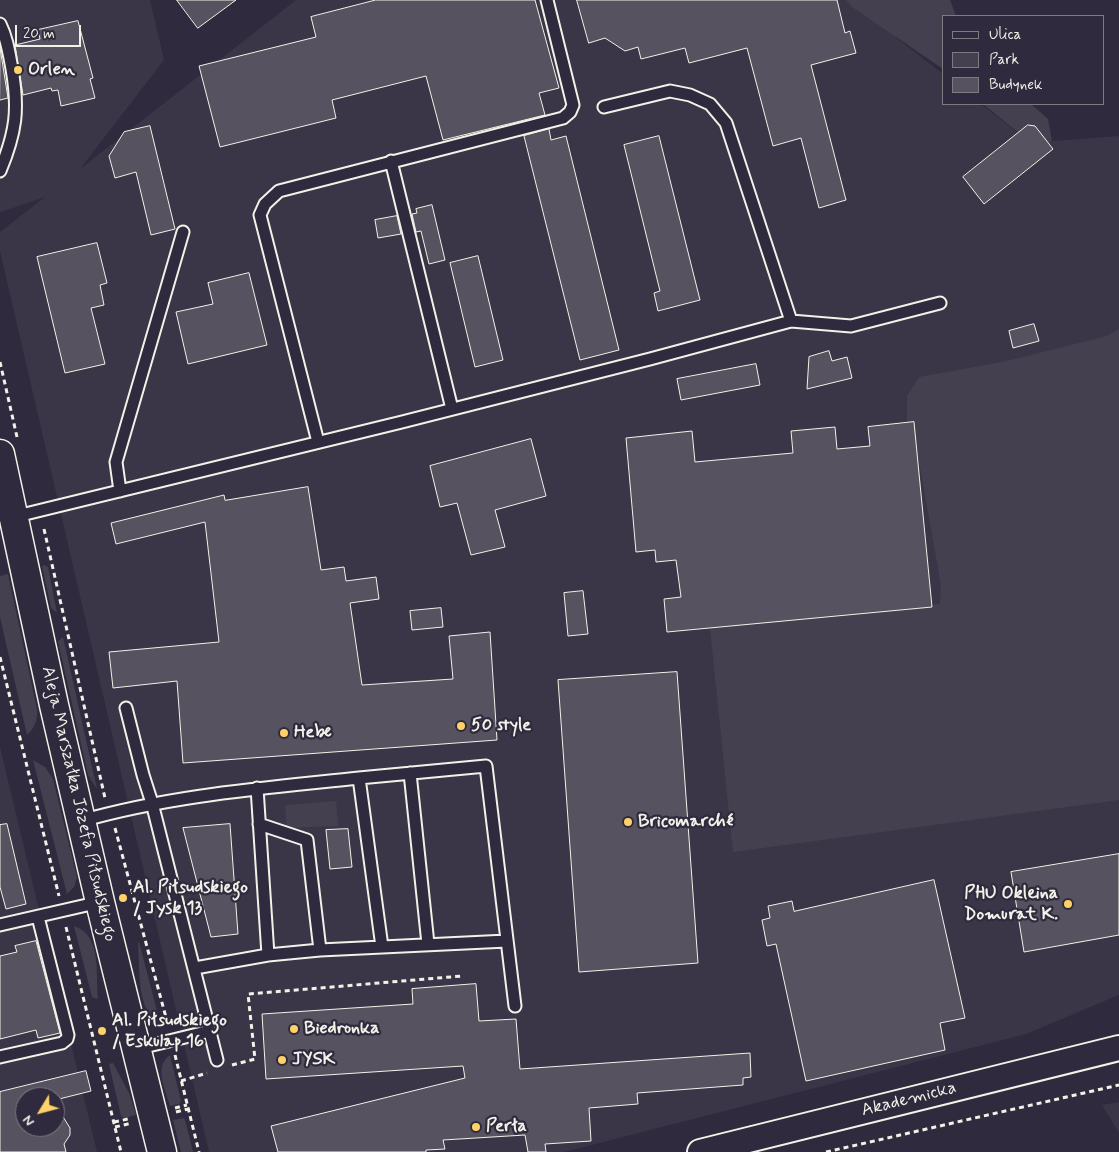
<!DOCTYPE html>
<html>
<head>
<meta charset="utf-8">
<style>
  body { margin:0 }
  #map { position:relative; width:1119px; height:1152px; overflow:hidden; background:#2f2a3d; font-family:Mynerve,sans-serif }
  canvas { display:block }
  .legend { position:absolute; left:942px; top:15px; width:162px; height:90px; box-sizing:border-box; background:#2f2a3d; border:1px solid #7e7a81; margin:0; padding:6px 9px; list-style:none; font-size:15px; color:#f4f1e8 }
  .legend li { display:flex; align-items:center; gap:10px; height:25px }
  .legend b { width:25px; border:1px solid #7e7a81 }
  .north { position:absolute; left:15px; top:1087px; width:50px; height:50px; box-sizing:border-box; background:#2f2a3d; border:1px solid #7e7a81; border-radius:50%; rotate:233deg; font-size:14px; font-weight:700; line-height:20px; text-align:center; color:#f4f1e8 }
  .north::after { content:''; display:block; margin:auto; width:18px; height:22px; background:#ffd166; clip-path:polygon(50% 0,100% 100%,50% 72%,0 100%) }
  .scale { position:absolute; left:15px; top:25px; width:66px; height:22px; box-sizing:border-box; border:2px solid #f4f1e8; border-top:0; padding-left:6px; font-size:15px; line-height:18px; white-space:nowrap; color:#f4f1e8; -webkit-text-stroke:4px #2f2a3d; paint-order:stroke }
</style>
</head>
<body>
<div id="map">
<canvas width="1119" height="1152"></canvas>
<ul class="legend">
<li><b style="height:6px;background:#2f2a3d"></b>Ulica</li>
<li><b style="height:14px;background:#454050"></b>Park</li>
<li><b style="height:14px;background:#56525f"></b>Budynek</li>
</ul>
<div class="north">N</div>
<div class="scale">20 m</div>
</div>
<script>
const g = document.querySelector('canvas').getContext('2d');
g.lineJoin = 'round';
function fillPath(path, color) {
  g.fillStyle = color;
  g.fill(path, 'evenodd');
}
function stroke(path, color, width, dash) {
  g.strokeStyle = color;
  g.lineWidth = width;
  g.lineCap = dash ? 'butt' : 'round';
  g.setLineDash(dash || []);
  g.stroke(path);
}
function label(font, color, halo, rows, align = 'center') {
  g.font = font + ' Mynerve,sans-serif';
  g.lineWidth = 4.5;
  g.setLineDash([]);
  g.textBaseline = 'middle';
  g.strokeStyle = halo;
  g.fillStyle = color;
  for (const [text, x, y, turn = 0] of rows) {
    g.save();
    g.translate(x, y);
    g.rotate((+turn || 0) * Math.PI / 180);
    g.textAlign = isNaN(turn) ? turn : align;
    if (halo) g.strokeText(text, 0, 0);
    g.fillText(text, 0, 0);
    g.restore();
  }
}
const built = new Path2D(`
  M0,0H150L164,60L80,169L296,0H853L898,39L943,74V104H981L1035,146L1053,141L1119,136V995L1026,1034L564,1152H209L0,251V232L45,197L1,212L0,211Z
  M0,747L97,1152H0ZM25,1097H55V1127H25Z
  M1119,1102V1133L1102,1105Z`);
const green = new Path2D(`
  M846,0H950L956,16H943V69L852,7Z
  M983,104H1031L1048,119L1052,141L1035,146Z
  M1119,329V800L733,852L710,628L940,604L941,585L918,456L907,422V396L919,377L1007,361L1107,336Z
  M45,565L48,567L57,613L51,608L42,566Z
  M8,574L37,709C38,719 35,728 27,735L0,617V576Z
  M63,637L97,789L88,775L58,641Z
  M33,760L45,767L53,779L77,877L74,887L67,894Z
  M336,801L338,826L287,828L285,805Z
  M74,926C103,936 95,974 98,999L92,997Z
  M139,942L161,1026C136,1012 140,969 138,943Z
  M170,1055L181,1101L179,1104L170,1106C166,1091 153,1066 170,1055Z
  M113,1063L129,1093L136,1115L124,1118L121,1116L109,1064Z
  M184,1118L185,1120L193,1152H181L173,1120Z`);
const building = new Path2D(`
  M177,0H236L198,28Z
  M376,0H535L559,88L539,93L545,115L443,140L426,76L332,100L336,118L220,147L199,66L316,37L311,17Z
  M577,0H837L845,33L850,31L856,53L811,65L846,200L819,208L801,138L773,146L747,48L689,63L685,48L641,59L638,47L625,51L605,38L589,43Z
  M78,21L93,78L90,79L95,98L61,106L58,90L52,91L51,88L23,95L15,45L40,39L38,30Z
  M0,48L8,98L0,100Z
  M1028,125L1035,126L1053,149L984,204L963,177Z
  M150,126L175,229L151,235L136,172L115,178L109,156L124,132Z
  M549,129L551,140L566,136L619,350L580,360L524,136Z
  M659,136L700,300L658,311L654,293L660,291L624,145Z
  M432,205L445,260L429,264L421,231L416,232L412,214L417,213L416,209Z
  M397,216L401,234L378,238L375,220Z
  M97,243L107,283L100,285L104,305L91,308L105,364L65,373L37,257Z
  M478,256L503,360L475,367L450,263Z
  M249,273L267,345L188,364L176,312L213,304L208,283Z
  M1034,324L1039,341L1013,348L1009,331Z
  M829,351L832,361L847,357L852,378L807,389L809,357Z
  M756,364L760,385L681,400L677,379Z
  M914,422L932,607L667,632L664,599L681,597L676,560L656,562L655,550L636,552L626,438L692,431L695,462L793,453L791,431L835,427L837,449L870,446L868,427Z
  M531,439L546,496L495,510L505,547L471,555L457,503L440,507L430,466Z
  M308,487L321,570L344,567L346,581L376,577L379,599L350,603L362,685L453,679L449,636L490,632L497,740L183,763L177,681L113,688L109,652L219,642L205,522L116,544L111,523L224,495L225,500Z
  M583,591L588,634L568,636L564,593Z
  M441,608L443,627L412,630L410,611Z
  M677,672L698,963L579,972L558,680Z
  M7,824L26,904L6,909L0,887V825Z
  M230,824L238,934L211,937L183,828Z
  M348,829L352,867L330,869L326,830Z
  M1119,854V935L1024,952L1011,872Z
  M934,880L965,1018L940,1023L945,1050L806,1081L776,944L767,946L762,920L770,918L768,906L792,901L794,911Z
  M36,941L60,1033L38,1038L36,1030L0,1039V956L17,952L15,946Z
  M476,984L479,1021L516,1019L520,1069L750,1053L751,1077L743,1078V1085L637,1093L638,1104L589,1108L591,1141L545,1144L546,1152H528L525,1135L443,1140L445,1149L426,1150V1152H278L271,1126L465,1078L463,1066L266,1079L262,1014L413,1004L412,989Z
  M86,1071L91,1091L55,1100V1097H25V1127H55V1104L70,1128V1135L64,1144L66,1152H0V1092Z`);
const path = new Path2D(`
  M0,362L17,437
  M44,529L105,798
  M0,657L59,896
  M115,828L168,1025
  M66,927L121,1152
  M175,1055L199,1152
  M232,1065L255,1059L248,994L462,976
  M181,1081L207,1073
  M175,1108L187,1105
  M176,1112L188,1109
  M114,1122L128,1119
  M115,1127L132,1123
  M826,1152L1119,1085`);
const service = new Path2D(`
  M0,24C7,38 9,53 12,69C19,110 16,132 0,171
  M604,107L670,91L690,95L710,104L726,123L791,321
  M391,161L452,409
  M318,442L260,215L265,204L279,191L563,118L570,112L573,105L547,0
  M120,491L116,462L183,232
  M13,517L402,422L650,359L791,321L851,326L940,303
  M126,708L143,775L152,803L217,1060
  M410,773L428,944
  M359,778L486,766L515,1006
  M257,788L268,955
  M81,821C172,795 266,788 359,778L382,947
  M259,824L307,840L320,950
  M0,925L100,902
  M195,968L268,955L320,950L507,941
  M136,1049L210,1031
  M0,1057L62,1043L67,1039L68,1035L38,917`);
const minor = new Path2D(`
  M700,1152L1119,1048`);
const tertiary = new Path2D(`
  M0,454L54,705L100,902L162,1152`);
const markers = [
  [18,70,5,"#ffd166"],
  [461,726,5,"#ffd166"],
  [284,733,5,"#ffd166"],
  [628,822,5,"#ffd166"],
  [123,898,5,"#ffd166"],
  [1068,904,5,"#ffd166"],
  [294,1029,5,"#ffd166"],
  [102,1031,5,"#ffd166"],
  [282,1060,5,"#ffd166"],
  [476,1127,5,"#ffd166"]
];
const poiNames = [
  ["Orlen",28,70],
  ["50 style",471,726],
  ["Hebe",294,733],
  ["Bricomarché",638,822],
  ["Al. Piłsudskiego",133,888],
  ["/ Jysk 13",133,909],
  ["PHU Okleina",1058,894,"right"],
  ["Domurat K.",1058,915,"right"],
  ["Al. Piłsudskiego",112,1021],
  ["/ Eskulap 16",112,1042],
  ["Biedronka",304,1029],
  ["JYSK",292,1060],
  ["Perła",486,1127]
];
const streetNames = [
  ["Aleja Marszałka Józefa Piłsudskiego",78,804,77],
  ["Akademicka",909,1100,-14]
];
fillPath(built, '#3b3647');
fillPath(green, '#454050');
fillPath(building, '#56525f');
stroke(building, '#f4f1e8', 1);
stroke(service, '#f4f1e8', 15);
stroke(minor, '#f4f1e8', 28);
stroke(tertiary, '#f4f1e8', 31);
stroke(path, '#f4f1e8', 3, [5, 4]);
stroke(service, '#2f2a3d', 11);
stroke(minor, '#2f2a3d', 24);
stroke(tertiary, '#2f2a3d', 28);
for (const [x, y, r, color] of markers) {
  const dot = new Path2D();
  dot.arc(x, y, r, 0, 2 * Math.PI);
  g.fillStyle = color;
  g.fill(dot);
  stroke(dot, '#2f2a3d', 2);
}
label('bold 18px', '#f4f1e8', '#2f2a3d', poiNames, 'left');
label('18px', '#f4f1e8', '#2f2a3d', streetNames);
</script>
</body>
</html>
